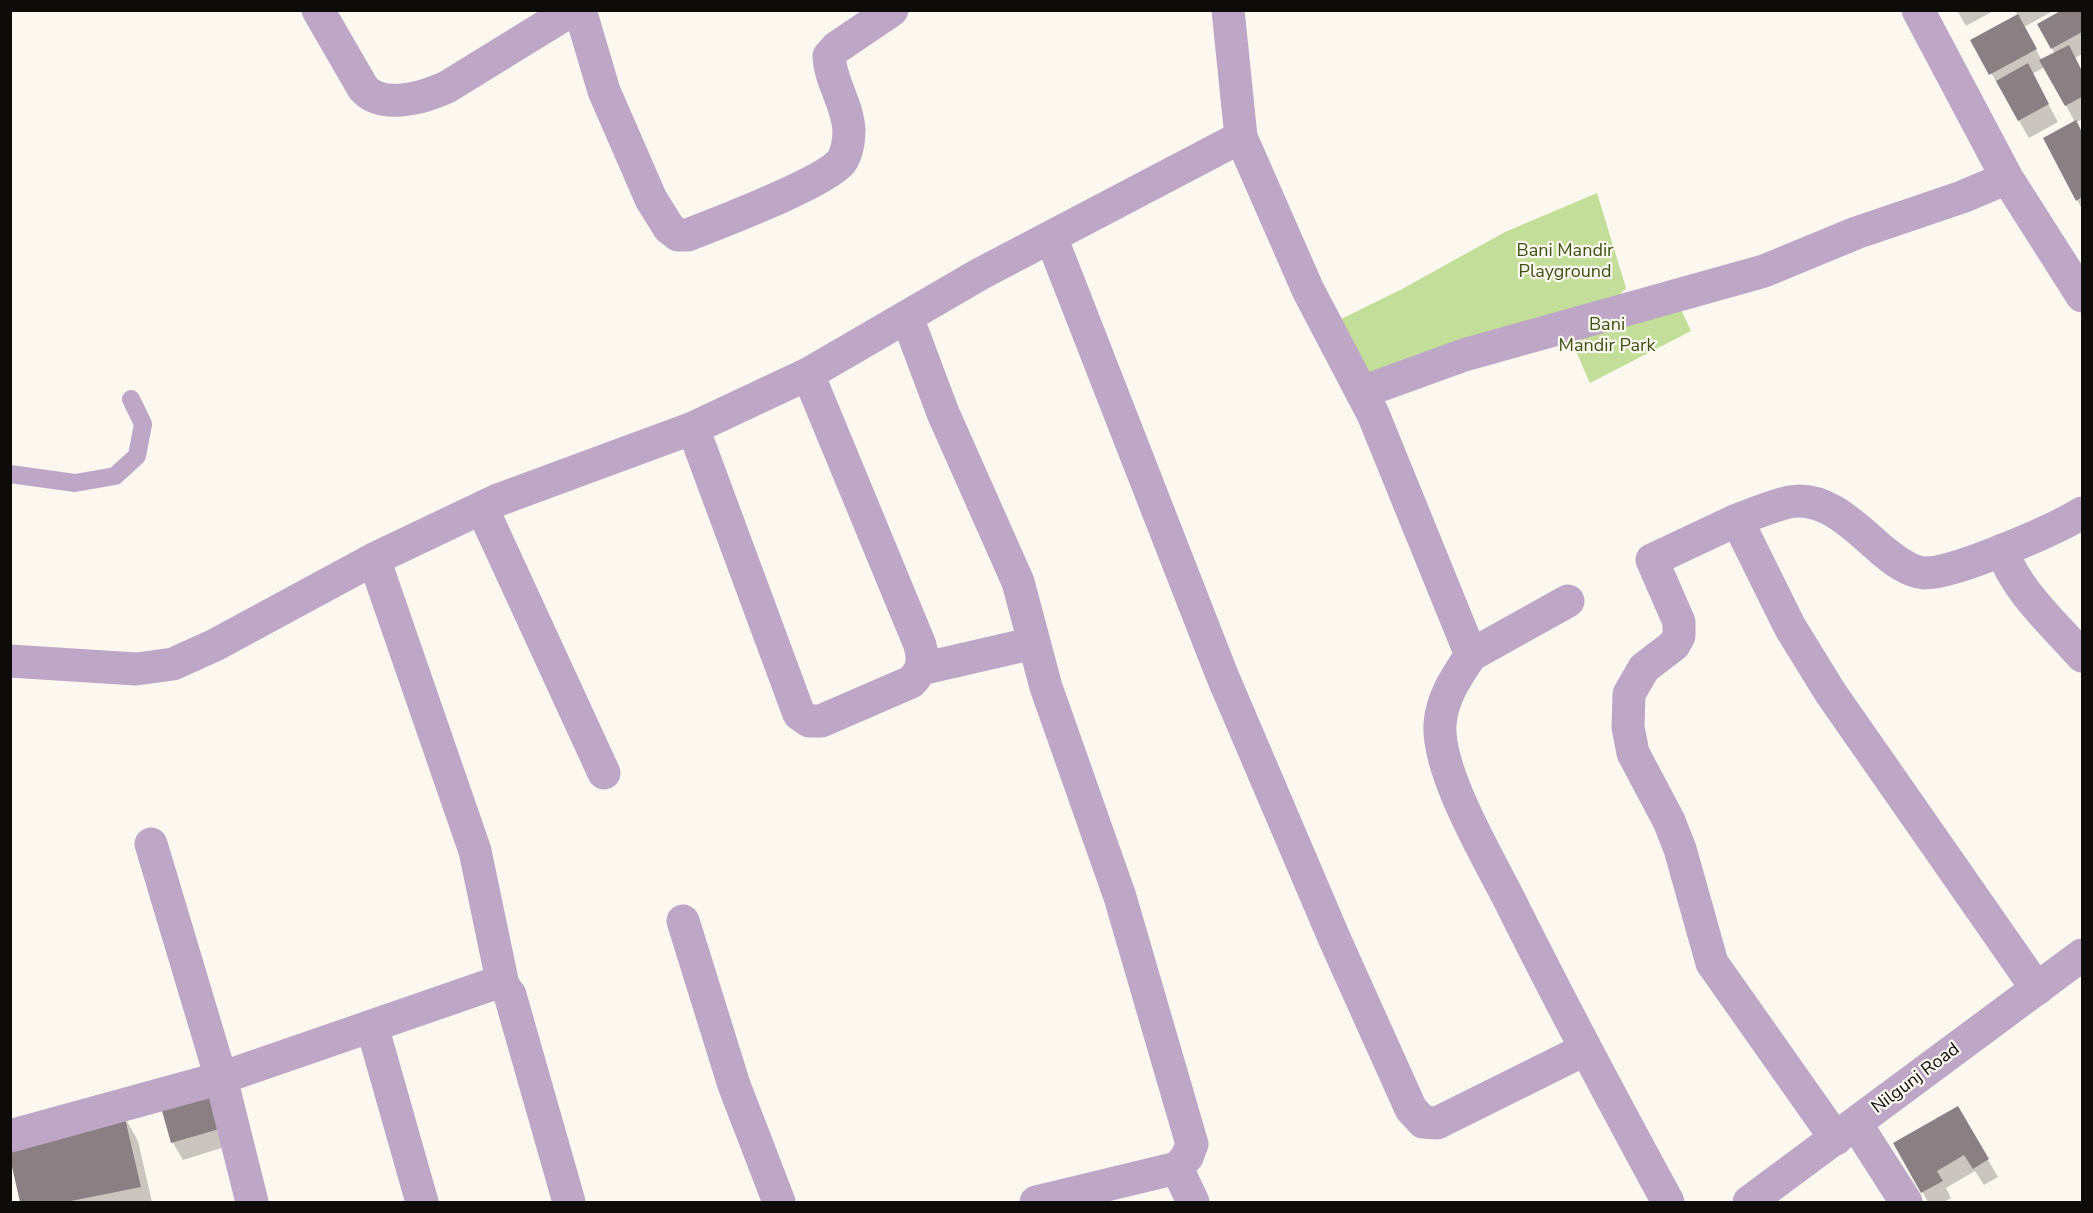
<!DOCTYPE html>
<html>
<head>
<meta charset="utf-8">
<style>
  body { margin:0 }
  #map { position:relative; width:2093px; height:1213px; overflow:hidden; background:#fdf8ef; font-family:"Nunito Sans",sans-serif }
  canvas { display:block }
  .frame { position:absolute; inset:0; border:12px solid #0e0c09; pointer-events:none }
</style>
</head>
<body>
<div id="map">
<canvas width="2093" height="1213"></canvas>
<div class="frame"></div>
</div>
<script>
const g = document.querySelector('canvas').getContext('2d');
g.lineJoin = 'round';
function fillPath(path, color) {
  g.fillStyle = color;
  g.fill(path, 'evenodd');
}
function stroke(path, color, width, dash) {
  g.strokeStyle = color;
  g.lineWidth = width;
  g.lineCap = dash ? 'butt' : 'round';
  g.setLineDash(dash || []);
  g.stroke(path);
}
function label(font, color, halo, rows, align = 'center') {
  g.font = font + ' "Nunito Sans",sans-serif';
  g.lineWidth = 4.5;
  g.setLineDash([]);
  g.textBaseline = 'middle';
  g.strokeStyle = halo;
  g.fillStyle = color;
  for (const [text, x, y, turn = 0] of rows) {
    g.save();
    g.translate(x, y);
    g.rotate((+turn || 0) * Math.PI / 180);
    g.textAlign = isNaN(turn) ? turn : align;
    if (halo) g.strokeText(text, 0, 0);
    g.fillText(text, 0, 0);
    g.restore();
  }
}
const green = new Path2D(`
  M1597,193L1626,288L1614,301L1672,290L1691,331L1590,383L1571,340L1362,392L1333,323L1402,289L1505,232Z`);
const shadow = new Path2D(`
  M1957,10H1995L1966,26Z
  M2015,10H2055L2024,27L2042,61L2055,54L2039,25L2066,10H2082V54L2075,58L2082,72V119L2076,123L2082,134V209L2045,139L2075,122L2045,67L2032,74L2058,122L2029,138L1972,40L2018,16Z
  M208,1078L231,1145L183,1160L173,1143L159,1095Z
  M1958,1108L1998,1177L1984,1185L1975,1171L1946,1188L1951,1198L1944,1202H1928L1895,1144Z
  M124,1116L138,1141L152,1202H22L10,1150Z`);
const building = new Path2D(`
  M2062,10H2082V32L2051,49L2037,24Z
  M2018,14L2037,49L1989,75L1970,40Z
  M2069,45L2082,71V97L2065,106L2039,60Z
  M2028,63L2049,104L2018,121L1996,81Z
  M2076,120L2082,132V197L2076,201L2043,138Z
  M209,1076L223,1128L171,1143L157,1093Z
  M1958,1106L1989,1159L1973,1169L1964,1155L1937,1171L1943,1181L1921,1193L1893,1143Z
  M124,1114L141,1187L66,1202H20L10,1158V1139Z`);
const service = new Path2D(`
  M10,474L75,483L115,476L137,456L143,424L131,399`);
const minor = new Path2D(`
  M318,10L363,88C382,110 423,98 447,87L572,10
  M580,10L604,91L651,199L669,228L678,235H688C720,222 822,184 841,162C847,154 849,140 849,131C848,104 830,82 829,56L836,48L892,10
  M1918,10L2007,178L2082,296
  M1241,137L1308,290L1373,414L1471,655C1457,676 1442,697 1440,724C1437,771 1486,854 1508,897C1559,1000 1613,1101 1668,1202
  M1051,237L1222,675L1335,940L1411,1109L1423,1122L1437,1123L1586,1049
  M907,317L943,413L1018,582L1046,687L1120,897L1192,1144L1187,1157L1177,1168L1036,1202
  M1362,392L1464,355L1764,271L1856,233L1962,197L2007,178
  M693,428L799,714L809,721H821L911,682C923,670 924,661 920,645L808,374
  M482,508L604,773
  M1737,520C1754,514 1771,506 1789,502C1826,494 1858,530 1883,551C1894,560 1909,572 1924,573C1954,574 2054,530 2082,513
  M2002,550C2016,591 2054,624 2082,656
  M374,559L475,851L503,985
  M1471,655L1568,601
  M10,661L136,669L173,664L215,645L374,559L498,500L693,428L808,374L980,274L1241,137L1228,10
  M921,669L1034,643
  M151,844L221,1078L252,1202
  M683,921L734,1085L779,1202
  M372,1026L422,1202
  M1856,1124L1906,1202
  M10,1136L221,1078L493,984L503,985L510,995L569,1202
  M1836,1139L1712,963L1680,849L1669,821L1633,753L1628,727L1629,694L1644,668L1674,645L1679,636V622L1652,560L1737,520L1790,627L1830,692L2037,989
  M1177,1168L1193,1202`);
const tertiary = new Path2D(`
  M1749,1202L2082,955`);
const parkNames = [
  ["Bani Mandir",1565,252],
  ["Playground",1565,273],
  ["Bani",1607,326],
  ["Mandir Park",1607,347]
];
const streetNames = [
  ["Nilgunj Road",1916,1079,-37]
];
fillPath(green, '#c2de99');
fillPath(shadow, '#0003');
fillPath(building, '#8a8083');
stroke(service, '#bda6c6', 18);
stroke(minor, '#bda6c6', 33);
stroke(tertiary, '#bda6c6', 33);
label('18px', '#3c5015', '#fdf8ef', parkNames);
label('18px', '#0e0c09', '#fdf8ef', streetNames);
</script>
</body>
</html>
